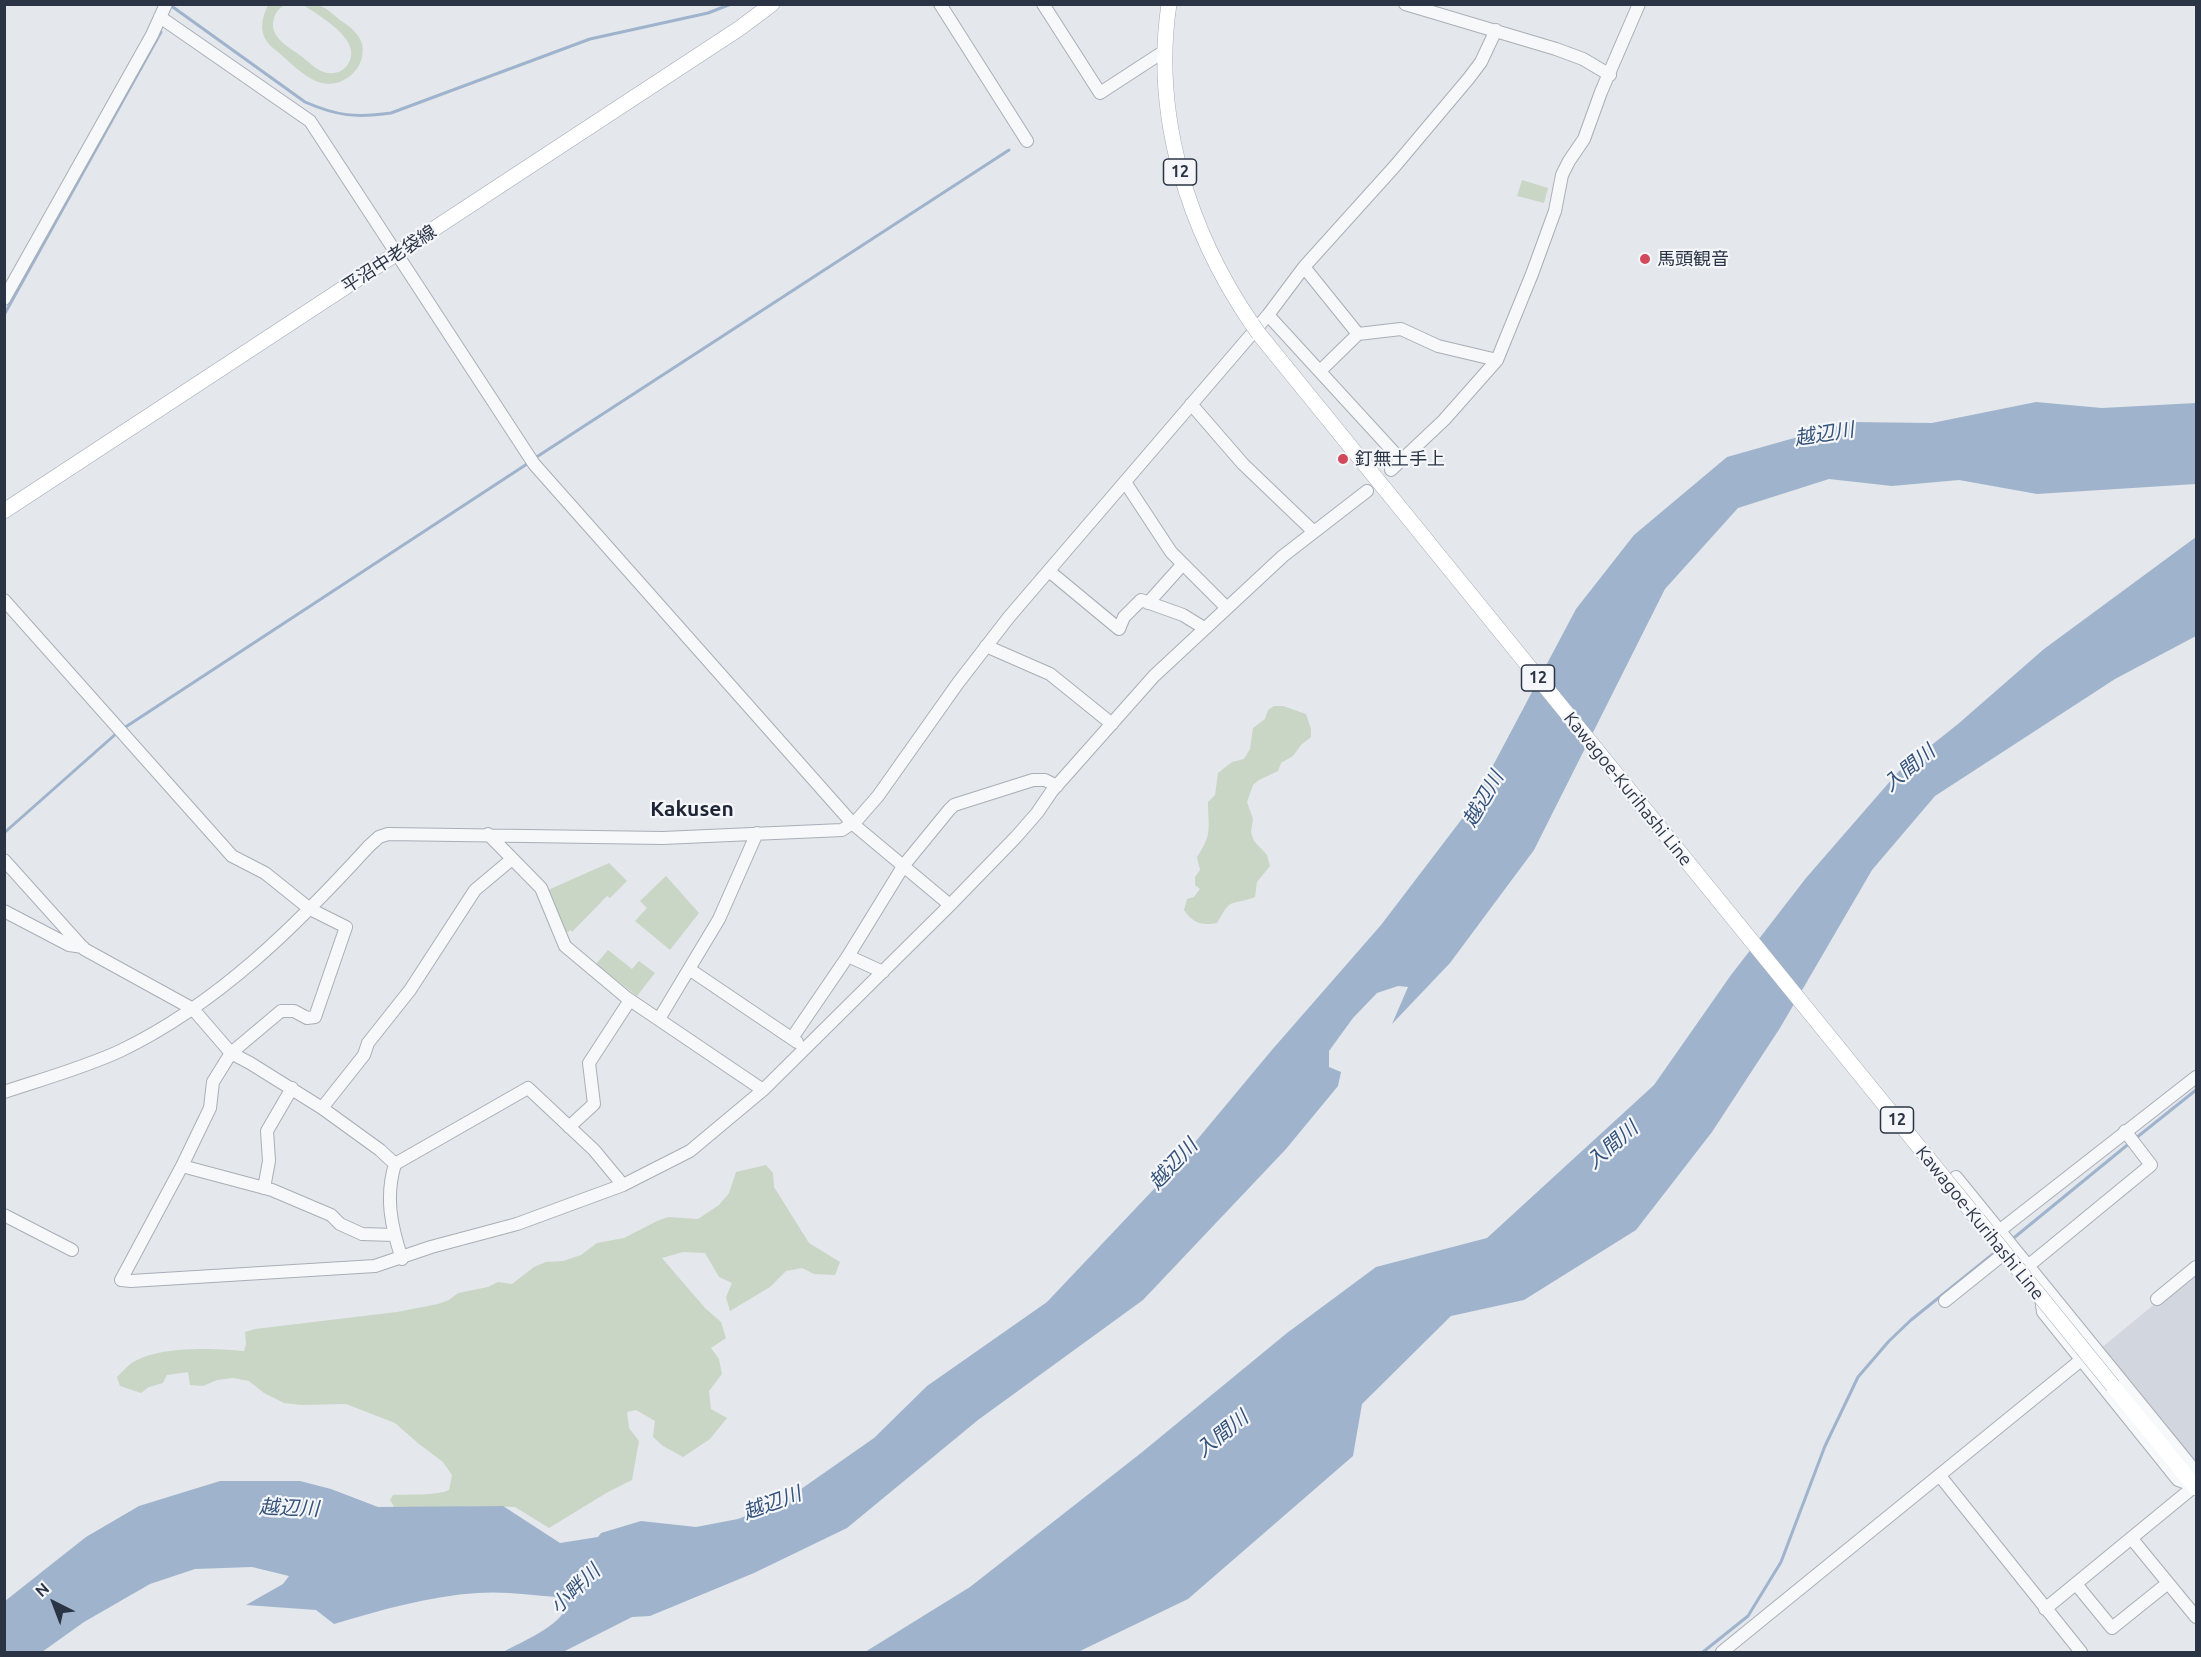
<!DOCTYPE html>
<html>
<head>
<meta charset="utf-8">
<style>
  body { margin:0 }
  #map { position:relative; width:2201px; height:1657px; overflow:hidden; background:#e4e7ec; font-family:Ubuntu,sans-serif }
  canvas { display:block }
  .frame { position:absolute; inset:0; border:6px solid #2b3445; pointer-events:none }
  .north { position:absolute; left:24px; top:1573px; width:60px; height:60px; -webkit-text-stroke:4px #f4f6f9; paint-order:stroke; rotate:318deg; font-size:16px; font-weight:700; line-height:24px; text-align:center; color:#2b3445 }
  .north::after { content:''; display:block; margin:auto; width:21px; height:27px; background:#2b3445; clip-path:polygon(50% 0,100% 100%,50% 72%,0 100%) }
</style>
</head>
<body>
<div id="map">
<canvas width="2201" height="1657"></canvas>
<div class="frame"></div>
<div class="north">N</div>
</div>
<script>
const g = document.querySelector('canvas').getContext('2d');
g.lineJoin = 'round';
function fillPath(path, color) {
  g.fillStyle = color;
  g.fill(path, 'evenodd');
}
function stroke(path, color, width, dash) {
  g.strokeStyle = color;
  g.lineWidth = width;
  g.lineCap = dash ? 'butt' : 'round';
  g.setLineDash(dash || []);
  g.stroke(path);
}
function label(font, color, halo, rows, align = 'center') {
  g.font = font + ' Ubuntu,"Noto Sans JP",sans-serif';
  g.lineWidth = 4.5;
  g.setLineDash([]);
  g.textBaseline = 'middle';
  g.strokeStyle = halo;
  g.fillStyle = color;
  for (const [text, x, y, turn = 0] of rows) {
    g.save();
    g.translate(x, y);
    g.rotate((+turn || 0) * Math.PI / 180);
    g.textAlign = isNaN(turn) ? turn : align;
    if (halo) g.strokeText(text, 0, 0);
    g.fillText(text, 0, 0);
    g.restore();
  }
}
const built = new Path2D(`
  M2196,1270V1468L2100,1349Z`);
const green = new Path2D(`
  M268,5H285C279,8 276,12 274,18C268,37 289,47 301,56C309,62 318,72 328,73C336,74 344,71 348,64C364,41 320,16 303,5C324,4 324,7 340,20C349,26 359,33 362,44C367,69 342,90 318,82C302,76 287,59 273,48C259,36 260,22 268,5Z
  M1522,180L1548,188L1544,203L1517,196Z
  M1274,706H1283L1306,714L1311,729V737L1301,745L1293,756L1281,763L1278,771L1259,780L1253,785L1247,802L1253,819L1251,832L1254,841L1267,855L1270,866L1257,882L1255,897C1229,907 1233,895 1217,923C1201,926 1193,923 1184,910L1187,899L1194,897L1200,889L1195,885V877L1200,870L1197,857C1213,833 1208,828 1208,802L1215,795L1218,773L1232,762L1244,759L1250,749L1253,728L1265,719L1268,710Z
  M609,863L627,881L610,898L607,896L572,932L571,930L566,933L548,890Z
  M666,876L699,913L670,950L635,921L647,908L640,901Z
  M608,950L632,969L639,961L655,973L637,996L596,964Z
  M766,1165L773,1173L774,1187L809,1243L840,1262L835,1275L814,1274L802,1268L786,1271L770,1287L730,1311L726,1297L732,1283L719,1277L705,1253L683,1252L662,1258L705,1308L721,1322L726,1338L711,1348L719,1359L722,1374L709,1391L711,1409L727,1418L710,1439L683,1457L663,1446L653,1437L655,1421L636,1410L627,1412L629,1428L639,1441L632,1480L608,1492L549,1528L515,1507L470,1506L399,1515L390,1500L393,1495C408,1494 437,1496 449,1490L452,1475L443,1462L419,1444L395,1423L346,1404L302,1405L284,1403L264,1393L249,1381L233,1378L217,1380L203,1386L190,1385L188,1372L167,1375L163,1383L149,1387L141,1393L120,1386L117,1377C123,1371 128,1365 135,1361C161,1346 215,1348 244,1351L246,1344L245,1332L255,1329L397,1312L438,1304L449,1300L458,1293L488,1287L498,1282L512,1284L534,1267L546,1262L563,1261L581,1255L597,1243L624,1238L657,1221L668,1217L698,1219L719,1205L729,1193L736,1172Z`);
const water = new Path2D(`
  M2036,402L2102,408L2196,403V484L2037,494L1959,480L1892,486L1829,479L1738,508L1665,589L1534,850L1450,963L1392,1024L1408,987L1398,986L1377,993L1353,1018L1329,1051V1067L1341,1072L1338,1086L1286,1149L1143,1300L978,1420L847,1528L754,1573L650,1616L632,1617L563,1652H503C519,1643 563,1625 566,1606L557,1597C531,1595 504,1591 478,1593C429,1596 381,1610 334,1624L316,1610L246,1605L283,1584L289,1576L252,1567L195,1569L150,1584L84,1622L42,1652H5V1601L86,1537L139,1506L220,1481H300L331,1489L378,1507L503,1506L560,1543L598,1537L601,1533L641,1521L696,1527L738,1519L784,1501L874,1438L927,1386L1047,1302L1171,1171L1271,1051L1381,925L1471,807L1576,609L1634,535L1727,457L1851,422L1932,423Z
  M2196,537V636L2115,679L1935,796L1872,870L1780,1028L1712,1132L1636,1230L1524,1300L1451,1316L1362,1404L1353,1456L1188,1599L1078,1652H865L970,1587L1141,1453L1287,1333L1376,1267L1487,1238L1654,1085L1731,975L1806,878L1899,771L1958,724L2044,649Z`);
const stream = new Path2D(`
  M170,5L305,102C337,116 356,118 391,113L590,39L708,13L731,4
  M4,315L161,32
  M535,458L1009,150
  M124,728L530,462
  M4,833L118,732
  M2136,1138L2196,1090
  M2010,1241L2131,1142
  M1703,1652L1748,1616L1781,1562L1825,1446L1858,1377L1889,1341L1911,1320L1998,1250`);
const minor = new Path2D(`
  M940,4L1027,141
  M1043,4L1100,93L1166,50
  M1405,4L1556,49L1583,59L1610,75
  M160,17L310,121L534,464L853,824L950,905
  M1304,267L1358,334L1401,329L1438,346L1497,360
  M4,299L152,35L166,4
  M1268,315L1401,460
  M1320,371L1358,334
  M1191,404L1243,464L1314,532
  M1391,470L1444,420L1497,360L1532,274L1555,211L1562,175L1569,161L1584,139L1601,92L1639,4
  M1125,482L1171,552L1226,607
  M1049,571L1119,629L1124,617L1141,600L1183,615L1204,628
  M4,600L232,856L265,873L310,909L346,927L315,1017L307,1018L294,1011H281L231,1053L213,1082L210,1108L182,1166L121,1280L131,1281L375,1266L431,1247L517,1224L623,1185L690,1151L763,1090L950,905L1016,837L1037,813L1052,791L1154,676L1283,556L1367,491
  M1148,603L1183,564
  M986,646L1050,674L1112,724
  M488,834L541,888L565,946L627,998L763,1090
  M4,860L84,949L193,1009L231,1053L250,1063L322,1108L380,1150L395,1164C385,1197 391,1226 402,1259
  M4,911L69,945L83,947
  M848,956L883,972
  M689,969L797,1042
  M659,1019L719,919L757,833
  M792,1038L848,956L904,865L949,810L954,805L1033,780H1045L1057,786
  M4,1092C43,1079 83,1068 120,1051C218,1004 297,925 369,846L379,837L388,834L663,838L842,830L857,820L878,796L958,683L1009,617L1268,315L1304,267L1395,166L1469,78L1481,62L1496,30
  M322,1108L364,1055L368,1043L410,990L475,890L512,859
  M569,1127L594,1104L589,1063L630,1000
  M395,1164L528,1088L594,1150L623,1185
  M182,1166L272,1190L331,1215L340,1224L362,1234L394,1235
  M1956,1177L2195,1471V1486
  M264,1188L269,1161L267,1131L292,1088
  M4,1215L72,1250
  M1999,1231L2196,1077
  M2028,1266L2151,1165L2125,1131
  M2041,1298L2043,1312L2178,1480L2194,1486
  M2157,1299L2196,1267
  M1945,1301L2011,1248
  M1940,1476L2081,1652
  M2132,1539L2196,1617
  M2076,1584L2112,1628L2168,1583
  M2045,1609L2196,1485
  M1722,1652L2081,1360`);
const major = new Path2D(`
  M1169,4C1152,117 1189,232 1252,324
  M1259,334L1681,854
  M4,511L740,28L772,4
  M2113,1386L2196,1488`);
const majorBridge = new Path2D(`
  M1252,324L1259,334
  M1681,854L2113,1386`);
const markers = [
  [1645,259,6,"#d1495b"],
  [1343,459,6,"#d1495b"]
];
const shields = [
  [1180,172,33],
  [1538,678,33],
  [1897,1120,33]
];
const shieldNames = [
  ["12",1180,172],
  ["12",1538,678],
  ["12",1897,1120]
];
const streetNames = [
  ["平沼中老袋線",389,259,-33],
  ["Kawagoe-Kurihashi Line",1628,789,51],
  ["Kawagoe-Kurihashi Line",1980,1223,51]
];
const poiNames = [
  ["馬頭観音",1657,259],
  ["釘無土手上",1355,459]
];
const waterNames = [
  ["越辺川",1824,434,-9],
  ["入間川",1909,768,-40],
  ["越辺川",1483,799,-60],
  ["入間川",1612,1145,-41],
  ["越辺川",1173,1164,-47],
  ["入間川",1222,1434,-39],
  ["越辺川",772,1503,-20],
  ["越辺川",289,1508,2],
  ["小畔川",575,1589,-44]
];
const quarterNames = [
  ["Kakusen",692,809]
];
fillPath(built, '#d2d6de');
fillPath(green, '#c9d6c5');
fillPath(water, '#9fb4cc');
stroke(stream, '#9fb4cc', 3);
stroke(minor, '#a9aeb7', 14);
stroke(major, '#a3abb8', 16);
stroke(minor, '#f7f8fa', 12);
stroke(major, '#fff', 15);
stroke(majorBridge, '#a3abb8', 16, []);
stroke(majorBridge, '#fff', 15);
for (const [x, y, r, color] of markers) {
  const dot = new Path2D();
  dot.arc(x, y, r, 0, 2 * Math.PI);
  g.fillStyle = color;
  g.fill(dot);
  stroke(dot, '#f4f6f9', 2);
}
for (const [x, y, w] of shields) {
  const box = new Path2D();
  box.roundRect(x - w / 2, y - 13, w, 26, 4.5);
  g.fillStyle = '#f4f6f9';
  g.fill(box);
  stroke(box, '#2b3445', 1.5);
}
label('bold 16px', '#2b3445', null, shieldNames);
label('18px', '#2b3445', '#f4f6f9', streetNames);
label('18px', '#2b3445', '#f4f6f9', poiNames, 'left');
label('italic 20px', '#34527a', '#f4f6f9', waterNames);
label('bold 21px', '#1d2536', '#f4f6f9', quarterNames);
</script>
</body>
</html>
